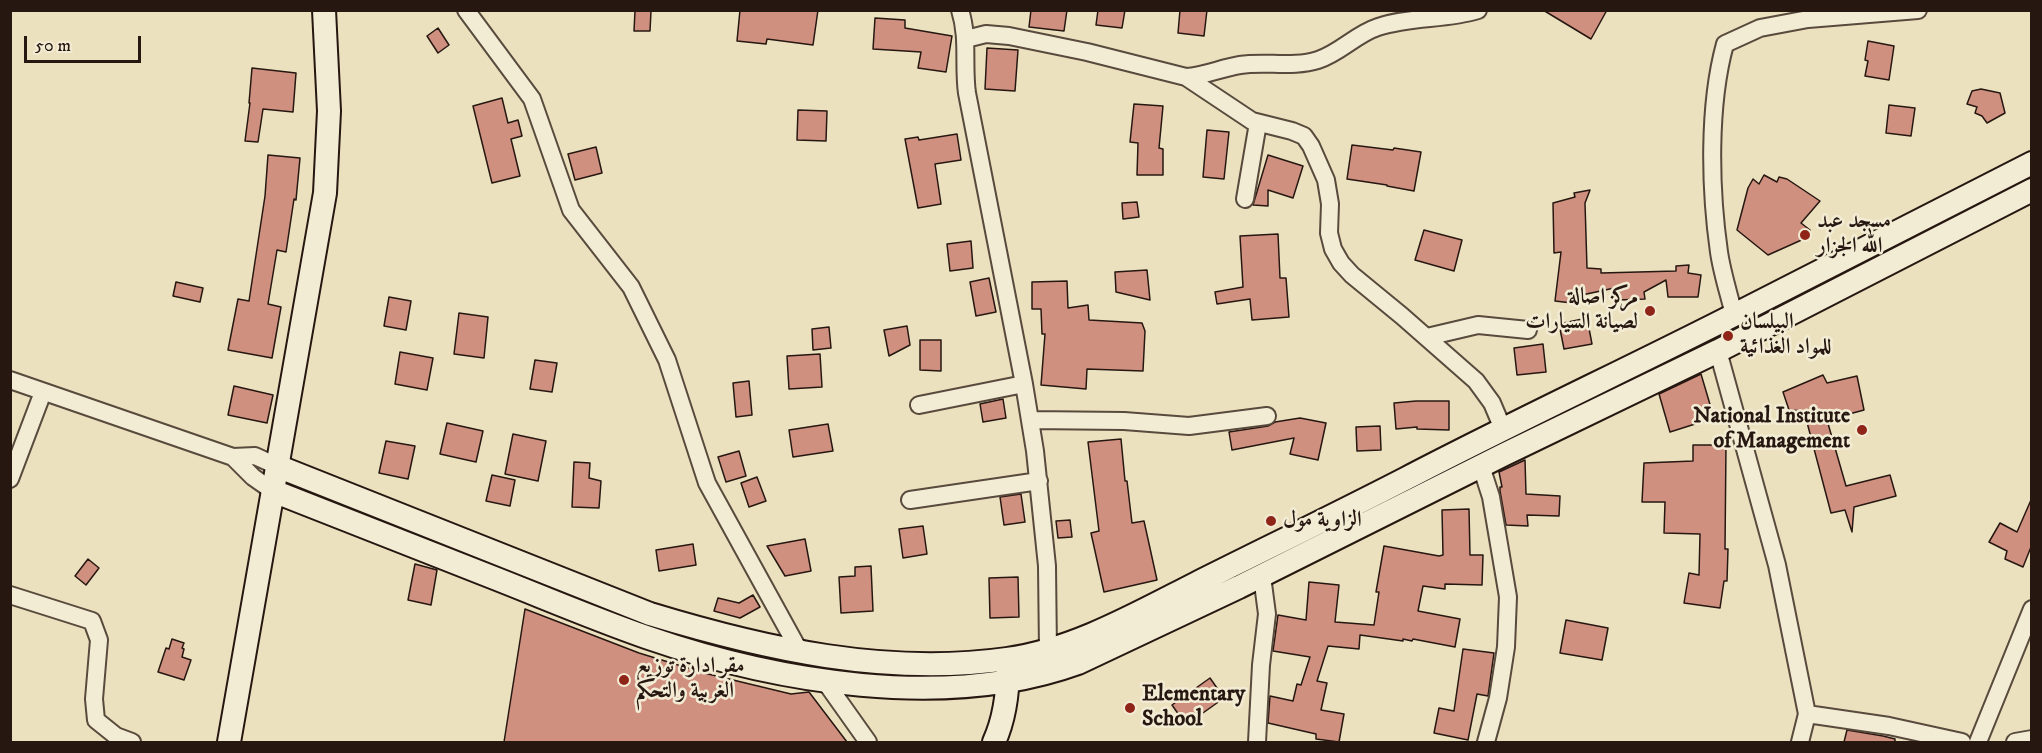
<!DOCTYPE html>
<html>
<head>
<meta charset="utf-8">
<style>
  body { margin:0 }
  #map { position:relative; width:2042px; height:753px; overflow:hidden; background:#ece1bf; font-family:"IM FELL DW Pica",serif }
  canvas { display:block }
  .frame { position:absolute; inset:0; border:12px solid #261711; pointer-events:none }
  .scale { position:absolute; left:24px; top:36px; width:117px; height:27px; box-sizing:border-box; border:3px solid #261711; border-top:0; padding-left:8px; font-size:18px; line-height:21px; white-space:nowrap; color:#261711; -webkit-text-stroke:4px #f3ecd5; paint-order:stroke }
</style>
</head>
<body>
<div id="map">
<canvas width="2042" height="753"></canvas>
<div class="frame"></div>
<div class="scale">50 m</div>
</div>
<script>
const g = document.querySelector('canvas').getContext('2d');
g.lineJoin = 'round';
function fillPath(path, color) {
  g.fillStyle = color;
  g.fill(path, 'evenodd');
}
function stroke(path, color, width, dash) {
  g.strokeStyle = color;
  g.lineWidth = width;
  g.lineCap = dash ? 'butt' : 'round';
  g.setLineDash(dash || []);
  g.stroke(path);
}
function label(font, color, halo, rows, align = 'center') {
  g.font = font + ' "IM FELL DW Pica",Amiri,serif';
  g.lineWidth = 5;
  g.setLineDash([]);
  g.textBaseline = 'middle';
  g.strokeStyle = halo;
  g.fillStyle = color;
  for (const [text, x, y, turn = 0] of rows) {
    g.save();
    g.translate(x, y);
    g.rotate((+turn || 0) * Math.PI / 180);
    g.textAlign = isNaN(turn) ? turn : align;
    if (halo) g.strokeText(text, 0, 0);
    g.fillText(text, 0, 0);
    g.restore();
  }
}
const building = new Path2D(`
  M740,10H818L813,45L767,39L766,44L737,41Z
  M1031,10H1067L1064,31L1029,27Z
  M1098,10H1125L1122,28L1096,25Z
  M1180,10H1207L1204,36L1178,33Z
  M1543,10H1607L1591,39Z
  M635,11H651L650,31H634Z
  M875,18L905,20V28L952,36L946,72L918,68L921,52L873,49Z
  M438,28L449,45L438,53L427,36Z
  M1868,41L1894,46L1889,80L1865,76L1868,61L1865,60Z
  M987,48L1018,50L1015,91L985,89Z
  M252,68L296,73L293,112L263,109L258,142L245,141L250,103H249Z
  M1981,89L2000,93L2005,113L1987,123L1982,116L1975,113L1977,107L1967,104L1972,91Z
  M502,98L508,123L518,120L522,136L511,139L520,176L492,183L473,106Z
  M1134,104L1163,106L1159,148L1163,149V175H1137L1138,143L1130,142Z
  M1889,105L1915,108L1911,136L1886,133Z
  M798,110L827,111L826,141L797,140Z
  M1207,130L1229,132L1224,179L1203,177Z
  M957,134L961,160L935,164L941,204L918,208L905,139L918,137L919,140Z
  M1352,145L1393,150L1394,148L1421,152L1414,191L1387,186V185L1347,179Z
  M596,147L602,173L575,180L568,154Z
  M268,155L300,158L296,200L294,199L286,252L277,250L268,304L281,307L272,358L228,350L238,299L249,301L265,196Z
  M1268,155L1303,166L1293,198L1268,190V206L1253,205Z
  M1764,175L1777,182L1779,177L1787,179L1820,201L1801,223L1810,230L1806,238L1768,255L1737,230L1748,188L1753,179L1759,184Z
  M1590,190L1585,203L1587,268L1601,269V273L1676,271V266L1689,265L1688,273L1701,275L1698,297H1668L1666,280L1644,292L1645,299L1618,300L1619,287L1582,295L1580,304L1555,301L1561,252L1554,253L1553,203L1575,197L1574,193Z
  M1137,202L1139,217L1123,219L1122,203Z
  M1424,230L1462,240L1454,271L1415,260Z
  M1278,234L1280,278H1286L1289,317L1252,320L1250,299L1217,304L1215,292L1243,287L1240,236Z
  M971,241L973,268L950,271L947,244Z
  M1147,270L1150,300L1116,292L1115,272Z
  M989,278L996,312L976,316L970,282Z
  M1067,281L1068,308L1088,305L1089,320L1142,323L1145,331L1143,371L1087,369L1086,389L1041,385L1045,334H1042L1041,309H1032V282Z
  M176,282L203,288L200,302L173,296Z
  M389,297L411,301L406,330L384,326Z
  M459,313L488,317L484,358L454,354Z
  M1587,318L1592,344L1564,349L1559,324Z
  M907,326L910,345L889,356L884,330Z
  M829,327L831,348L813,350L812,329Z
  M920,340H941V371L920,370Z
  M1543,344L1546,372L1517,375L1514,348Z
  M400,352L433,358L427,390L395,384Z
  M820,354L822,387L789,389L787,356Z
  M535,360L557,363L552,392L530,389Z
  M1701,374L1714,418L1670,432L1659,394Z
  M1823,375L1827,383L1857,376L1864,410L1827,420L1846,486L1890,475L1896,496L1854,507L1852,532L1845,510L1831,513L1804,411L1789,410L1783,392Z
  M749,381L752,415L736,417L733,383Z
  M234,386L273,395L267,423L228,415Z
  M1003,399L1006,418L983,422L980,404Z
  M1416,401H1449V430L1417,429V427L1396,429L1394,403Z
  M1300,418L1326,423L1318,460L1290,454L1294,438L1232,450L1229,432L1268,426L1275,422Z
  M447,423L483,431L476,462L440,454Z
  M828,424L833,451L793,457L789,430Z
  M1380,426L1381,450L1357,451L1356,427Z
  M513,434L546,441L538,481L505,474Z
  M1121,439L1125,481H1127L1132,523L1144,521L1157,580L1104,592L1091,533L1099,531L1088,442Z
  M386,441L415,446L408,479L379,473Z
  M1693,445H1726L1725,549H1728L1727,581H1724L1720,608L1684,603L1689,573L1699,575L1700,534L1664,533L1665,502H1642L1644,463L1693,461Z
  M739,451L746,476L726,482L718,457Z
  M1525,460L1526,494L1560,496L1559,516L1527,515L1528,526L1506,525L1500,491V487H1502L1499,472Z
  M574,462L590,463L589,478L601,481L599,508L572,507Z
  M492,475L515,480L510,506L486,501Z
  M757,477L766,501L749,507L741,483Z
  M1021,494L1025,522L1004,525L1000,497Z
  M2031,500V547L2023,567L2005,559L2007,551L1989,542L2000,523L2017,532Z
  M1469,509L1470,555H1483L1482,585L1445,584V589L1423,586L1418,611L1460,619L1455,647L1413,639L1412,641L1403,639V641L1360,635L1359,649L1328,646L1317,681L1327,683L1321,710L1344,714L1339,742L1316,739V734L1268,723L1270,696L1293,701L1297,684L1301,685L1310,657L1273,651L1278,615L1306,620L1309,582L1339,585L1335,622L1374,625L1379,592H1376L1384,546L1439,556L1443,555L1442,510Z
  M1070,520L1072,537L1058,538L1056,521Z
  M923,526L927,554L903,558L899,529Z
  M805,539L811,571L785,576L767,546Z
  M693,544L696,565L659,571L656,550Z
  M88,559L99,568L86,585L75,576Z
  M415,564L437,570L431,605L408,600Z
  M871,566L873,611L841,613L839,577L855,576V567Z
  M1018,577L1019,617L990,618L989,578Z
  M753,595L760,607L740,618L714,611L718,598L739,603Z
  M525,609L639,653L704,673L791,694L809,692L847,742H504Z
  M1566,620L1608,628L1602,660L1560,653Z
  M172,639L184,643L182,648L184,649L182,657L191,660L184,680L158,672L166,648L169,649Z
  M1463,649L1494,653L1488,696L1477,694L1468,740L1434,733L1439,708L1454,711Z
  M1210,678L1224,698L1186,725L1172,705Z
  M1847,730L1883,736L1895,739V742H1844Z`);
const minor = new Path2D(`
  M466,10L532,99L571,210L631,287L667,360L707,483L800,652
  M960,10C969,38 963,65 967,93L1024,384L1035,451L1047,566L1048,651
  M966,39L986,34L1009,36L1087,52L1186,77C1205,76 1221,68 1240,65C1265,61 1293,68 1318,60C1340,53 1356,34 1378,27C1411,16 1446,20 1478,10
  M1186,77L1252,121L1292,131L1304,136L1311,146L1326,180L1330,204L1329,233L1333,249L1341,263L1352,275L1402,316L1476,381L1492,403L1503,429
  M1245,199L1258,123
  M1734,315C1729,294 1722,273 1719,252C1710,189 1708,106 1725,44L1760,28L1808,19L1918,10
  M1427,337L1478,325L1528,330
  M1718,351L1777,565L1807,714L1889,726L1962,742
  M10,380L233,457L255,456L277,466
  M919,405L1024,384
  M1030,420L1124,421L1189,426L1267,416
  M233,457L253,477L273,491
  M1481,466L1491,497L1508,597L1506,647L1498,698L1486,742
  M10,479L43,392
  M910,500L1039,481
  M10,595L92,621L99,640L94,699L96,720L116,736L132,742
  M824,680L868,742
  M1257,742L1261,665L1267,614L1262,576
  M1800,742L1807,714
  M1978,742L2032,609
  M2015,742L2032,739`);
const secondary = new Path2D(`
  M277,466L650,614C765,649 886,676 1007,659C1073,650 1136,614 1195,584C1265,549 1335,515 1405,479C1514,422 1626,370 1736,314C1835,264 1933,213 2032,163
  M273,491C349,521 426,551 502,581C550,600 597,620 646,637C776,682 946,711 1078,663L1239,587L1505,454L1718,351L2032,190
  M229,742L325,193L329,111L324,10
  M994,742C1005,718 1008,693 1008,666`);
const markers = [
  [1805,235,6,"#8f2418"],
  [1650,311,6,"#8f2418"],
  [1728,336,6,"#8f2418"],
  [1862,430,6,"#8f2418"],
  [1271,521,6,"#8f2418"],
  [624,680,6,"#8f2418"],
  [1130,708,6,"#8f2418"]
];
const poiNames = [
  ["مسجد عبد",1817,222],
  ["الله الجزار",1817,247],
  ["مركز اصالة",1638,298,"right"],
  ["لصيانة السيارات",1638,323,"right"],
  ["البيلسان",1740,323],
  ["للمواد الغذائية",1740,348],
  ["National Institute",1850,417,"right"],
  ["of Management",1850,442,"right"],
  ["الزاوية مول",1283,521],
  ["مقر ادارة توزيع",636,667],
  ["الغربية والتحكم",636,692],
  ["Elementary",1142,695],
  ["School",1142,720]
];
fillPath(building, '#d09080');
stroke(building, '#261711', 1.5);
stroke(minor, '#584a3c', 20);
stroke(secondary, '#261711', 26);
stroke(minor, '#f3ecd5', 16);
stroke(secondary, '#f3ecd5', 22);
for (const [x, y, r, color] of markers) {
  const dot = new Path2D();
  dot.arc(x, y, r, 0, 2 * Math.PI);
  g.fillStyle = color;
  g.fill(dot);
  stroke(dot, '#f3ecd5', 2);
}
label('bold 22px', '#261711', '#f3ecd5', poiNames, 'left');
</script>
</body>
</html>
